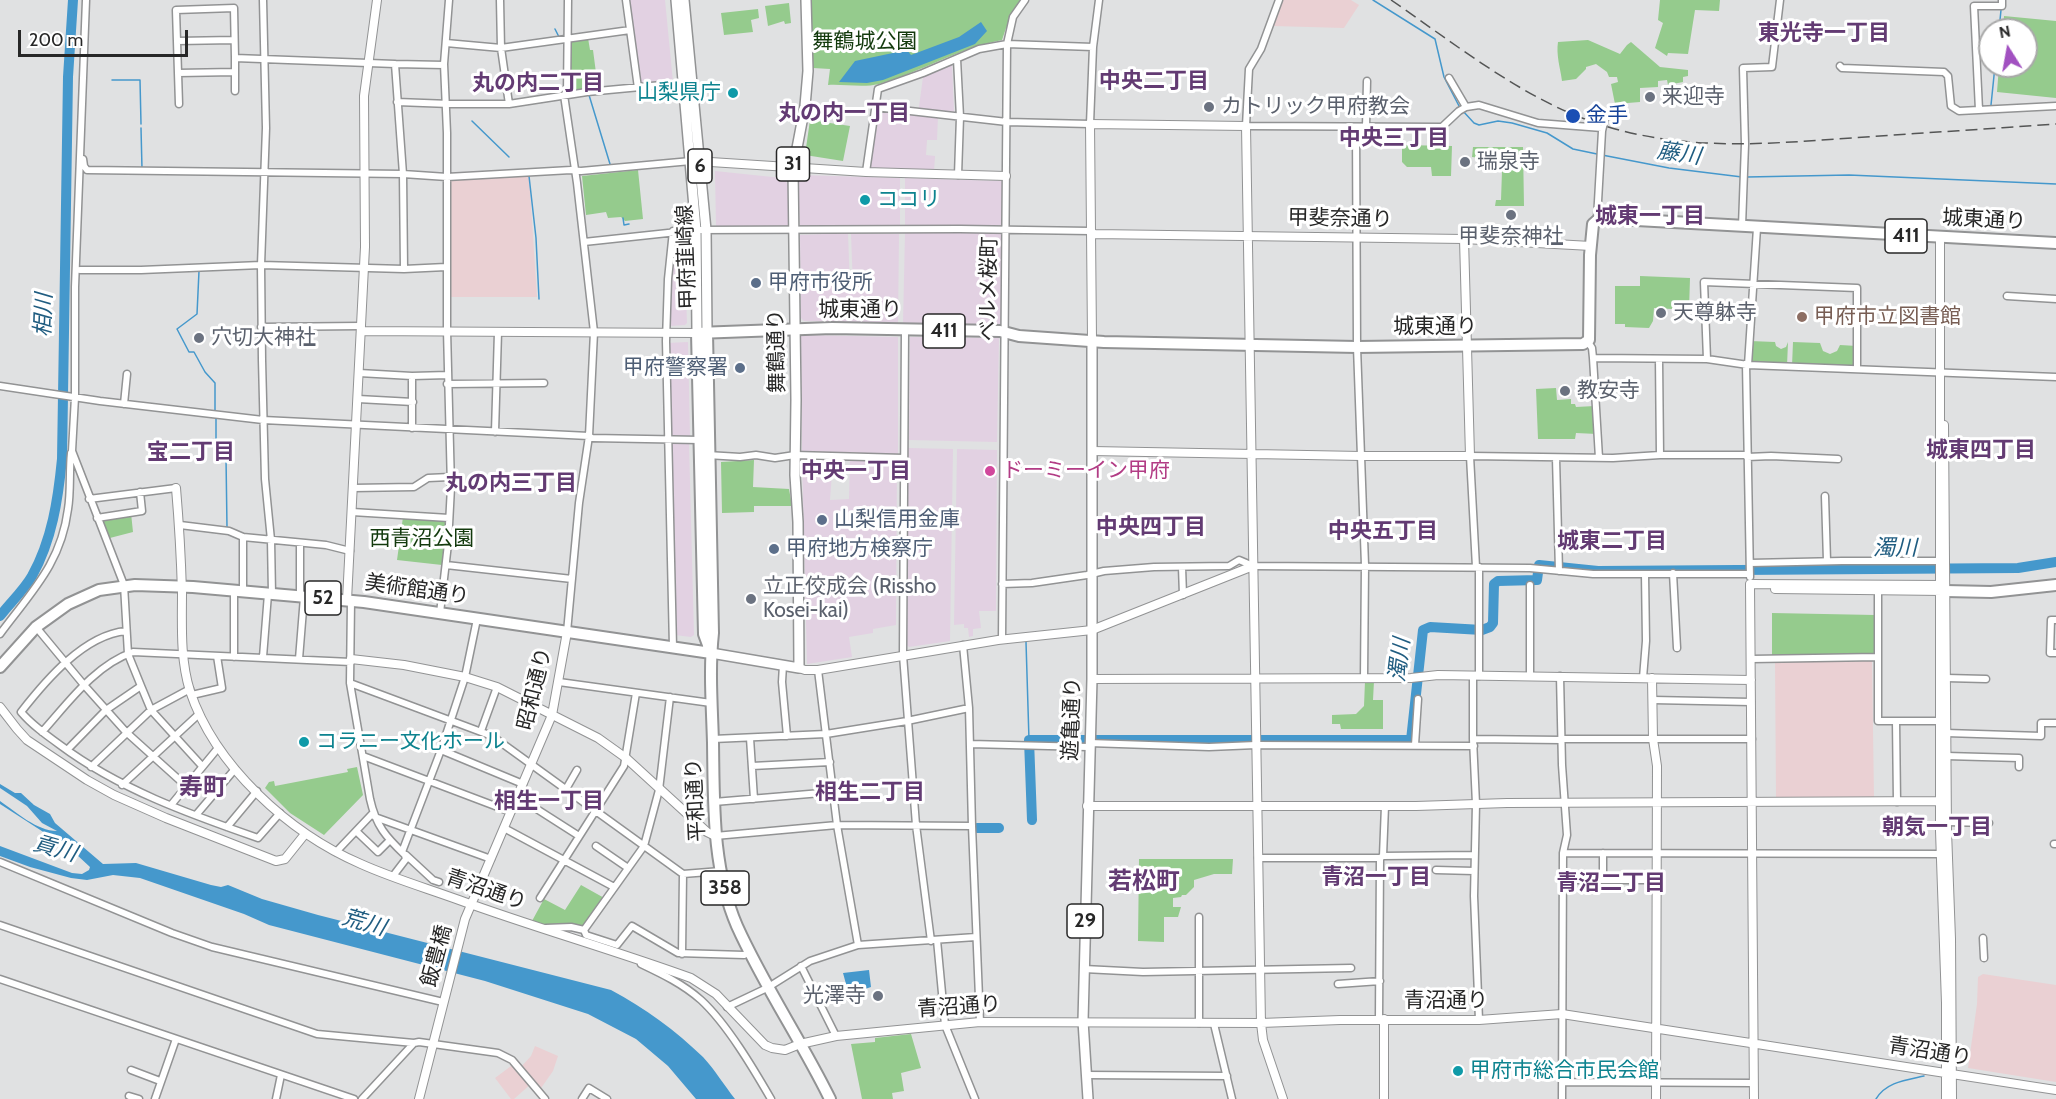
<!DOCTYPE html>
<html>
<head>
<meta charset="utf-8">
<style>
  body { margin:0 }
  #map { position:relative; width:2056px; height:1099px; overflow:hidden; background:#e0e1e2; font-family:Cabin,sans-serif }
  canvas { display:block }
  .north { position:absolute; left:1978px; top:18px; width:60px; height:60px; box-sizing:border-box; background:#fff; border:2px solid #a9a9a9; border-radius:50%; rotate:349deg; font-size:16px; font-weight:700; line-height:24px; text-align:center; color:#272727 }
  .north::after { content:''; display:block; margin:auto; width:21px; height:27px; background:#a251c1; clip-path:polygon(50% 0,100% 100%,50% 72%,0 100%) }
  .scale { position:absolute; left:18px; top:30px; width:170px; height:27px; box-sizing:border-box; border:3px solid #272727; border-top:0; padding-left:8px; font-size:18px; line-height:21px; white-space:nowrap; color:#272727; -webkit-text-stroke:4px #fff; paint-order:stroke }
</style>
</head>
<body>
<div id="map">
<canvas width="2056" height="1099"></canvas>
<div class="north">N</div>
<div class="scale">200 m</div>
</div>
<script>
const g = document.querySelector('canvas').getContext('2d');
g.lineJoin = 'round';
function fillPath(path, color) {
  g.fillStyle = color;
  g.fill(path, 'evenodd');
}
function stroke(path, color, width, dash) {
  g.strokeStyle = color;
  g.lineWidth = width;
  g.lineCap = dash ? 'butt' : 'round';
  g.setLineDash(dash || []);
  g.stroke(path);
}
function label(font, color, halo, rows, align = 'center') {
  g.font = font + ' Cabin,"Noto Sans JP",sans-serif';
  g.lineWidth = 6;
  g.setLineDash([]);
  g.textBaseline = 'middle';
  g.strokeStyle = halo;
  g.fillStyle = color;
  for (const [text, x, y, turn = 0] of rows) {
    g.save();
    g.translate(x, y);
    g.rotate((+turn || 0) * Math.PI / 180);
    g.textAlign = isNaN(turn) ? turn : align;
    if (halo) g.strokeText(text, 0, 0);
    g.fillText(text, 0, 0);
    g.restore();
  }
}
const commercial = new Path2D(`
  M628,0H665L673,82L639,83Z
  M952,64L954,112L929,110V116L938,117L937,140H927L926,155L935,156L934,171L872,168L869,166L877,110L918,114L923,77Z
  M715,171L782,178L785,180L789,187L788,226L716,227Z
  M801,175L900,178V225L800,226L798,180Z
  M905,178L1002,181V225H905Z
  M684,233L687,323L685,325L670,326L668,324V306L675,234Z
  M848,233L850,289L853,288L851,234H899L898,323L804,321L801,318L800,235Z
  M905,233H1001V324H903Z
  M804,335L898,337V455L802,453L801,336Z
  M910,337L999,338L997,442L909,440Z
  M688,342L690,437H670L667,343Z
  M671,444H689L694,635L691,637L675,635Z
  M908,448L953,449L950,641L909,647L907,645Z
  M957,449L997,450L996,611H979L981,628L973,629V636L969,637L968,628H964V624L954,625Z
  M802,459L833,460L830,500L849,499L850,460L897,461L896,625L873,629V633L849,637L852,657L807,664Z`);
const education = new Path2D(`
  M1283,0H1351L1359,5L1344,28L1273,26Z
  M529,175L537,297H448L449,178Z
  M1872,661L1874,798H1776L1775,662Z
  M1983,974L2056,985V1082L1968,1068L1977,1004L1978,977Z
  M535,1046L558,1056L553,1071L539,1091L532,1083L514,1099H511L495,1078L515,1063L520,1068L531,1056Z`);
const green = new Path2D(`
  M811,0H1024L1006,28L1002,40C959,48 921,72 879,84C863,88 844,84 828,85L830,69L813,68Z
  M1660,0H1720L1719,11L1695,10L1688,54L1668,53L1667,56L1655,48L1663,23L1658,20Z
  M789,3L791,23L785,24L784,21L768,26L765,6Z
  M758,9L759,18L751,20L753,32L724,35L721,13Z
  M2004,16L2056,21V98L1997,92L1999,66H2026V30H2003Z
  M588,38L590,50H593L598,88L568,91L569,41Z
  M1588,40L1620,54L1627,45L1631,42L1660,67L1688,70V76L1683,77V82L1668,85L1667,80L1658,81V87L1640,88V102L1615,104L1611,84L1618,82L1617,77H1609L1607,72L1596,64L1586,67V69L1576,79L1562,81C1560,67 1556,55 1558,42Z
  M810,120L850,126L843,161L805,155Z
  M1402,145L1452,146L1451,176H1432L1431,167H1407L1402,162Z
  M1473,147H1523L1524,206H1495L1496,200H1501L1502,171H1494V169H1481V158L1472,157Z
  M638,170L643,219L625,221L621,217L608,218L606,212L586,215L582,176Z
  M1640,276L1690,278L1689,310L1654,308L1653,321L1649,328L1625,327V324H1615V286H1640Z
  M1750,341L1775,342L1776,346L1781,349L1786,347L1788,342L1787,366L1748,365Z
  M1793,342L1820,343L1823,351L1830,354L1837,351L1840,345L1857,346V368L1792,366Z
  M1556,388L1557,400L1571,399V404H1575L1576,407L1595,406L1597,434L1576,433L1575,439H1538L1536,389Z
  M754,460L753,487L789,489L792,506H754V512L722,513L721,462Z
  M131,513L133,532L106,539L97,518Z
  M403,517L446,518L442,565L397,560Z
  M1772,613L1875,615V654L1772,657Z
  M1365,681H1374L1373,700H1383V729H1341L1340,724H1332V715L1356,714L1364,706Z
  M357,767L363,795L324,835L290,813L265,788L269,782L274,781L275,786L348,772L347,769Z
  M1139,859H1233L1232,874H1214L1194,880V887L1186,895H1182L1181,897L1173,898V907H1181L1178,917H1164V942L1138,941Z
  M581,885L606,899L584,930L547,927L532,921L544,899L565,910Z
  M911,1034L921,1068L901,1073L904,1091L892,1093L893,1099H862L851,1044L875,1042V1038Z`);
const water = new Path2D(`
  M981,22L987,31L975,44L883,80L867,83L839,82L855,61L907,50L911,55L959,37Z
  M0,784L15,793H21L34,805L50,814L55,823L103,864L136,863L211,885L221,887L228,885L262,899L318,915L611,990C645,1008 676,1031 703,1057C715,1070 724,1085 735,1099H696L668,1066L636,1039L588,1014L485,981L269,925L244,914L140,878L113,875L87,880L71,878L30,867L0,856V846L72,873L82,874L89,870L90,867L63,842L48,835L0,804V801C16,812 37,831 57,831L42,823L27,806L0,788Z
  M869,970L871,987L859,991L860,995L845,999L843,986L846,984L843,973Z`);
const stream = new Path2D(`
  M1373,0L1435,39L1444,77L1459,106
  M555,29L560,39
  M1999,30L2001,10
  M112,80H140L141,124
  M589,95L610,164
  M1991,105L1995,66
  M1462,110L1474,123L1479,125L1498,121L1512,123L1547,133L1573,149L1597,154
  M472,121L509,157
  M141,128L142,169
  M1602,155L1669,168L1742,177
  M529,176L536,238L539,299
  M1747,177L1849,175L2056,184
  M623,218L624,225L629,224
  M199,271L197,314L177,329L189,352H194L205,372L215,383V411
  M216,418V448L225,454L226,457L227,528
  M1026,642L1029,740
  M1876,1099C1886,1082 1906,1080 1924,1076`);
const river = new Path2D(`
  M0,616C10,603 24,590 32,576C52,540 58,500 62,459L68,77L73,0
  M1032,820L1029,740H1411L1423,630L1430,627L1482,630L1490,627L1493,623L1494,584L1498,581L1537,580L1539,565L1598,571L2018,568L2056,562
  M977,828H999`);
const minor = new Path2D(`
  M86,0L75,287V397L72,451L124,585L128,654L141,686L151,710L202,766
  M263,0L266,128L261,265L262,360L265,479L271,540L272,594
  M500,0L501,48L509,104
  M626,0L638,88
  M1279,0L1261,49L1249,69L1246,126L1442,127L1459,111L1466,107L1479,105L1538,123L1602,128
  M177,41L234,40
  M446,43L501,48L630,30
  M235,58V72L178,73L176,10L234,8L235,58L395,64L403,174L404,269
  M957,59L960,117L958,175
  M395,64L444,65
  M1840,66L1842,68L1944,72L1948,76L1951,106L1959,111L2056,106
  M178,73L179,104
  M1449,78L1466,107
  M235,91V72
  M564,95L577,183L594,332L589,436L579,503L567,632
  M567,95L568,0
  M397,102L450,104H509L587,92L683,83
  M875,107L1007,122L1090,124L1093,47L1099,0
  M1979,110L1974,6H2002V0
  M1356,127L1357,347L1365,565L1364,678
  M1366,127L1367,81
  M83,159L84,166L87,170L403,174L447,177L571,170L581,171L691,161
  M866,172L878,89L923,73L979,49L1007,44L1093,47
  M1597,219L1602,131L1606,114
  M1742,226L1745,144L1743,68L1772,67L1780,0
  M584,242L696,230L960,229L1090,231
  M80,270H141L261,265L404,269L446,267
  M2007,296L2056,299
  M261,327L361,326
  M905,330L903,655L916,825L931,941
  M1588,342L1592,348L1593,358L1599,458
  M1593,358L1707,359L1748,365L2056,377
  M1659,359L1660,455
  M1707,359L1704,282L1857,288V368
  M1746,364L1750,577
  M1748,365L1757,228
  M359,373L412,376L448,375
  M447,384L544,383
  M0,386L100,401L263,420L589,436L592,438L700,440
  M358,399L413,402
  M124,404L127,374
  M412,428V376
  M495,432L498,332
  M707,455L740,457L756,455L775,458L795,455L904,458
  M1747,457L1771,456L1838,459
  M1556,458L1559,571
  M353,488L414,487L428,478L450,477
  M1825,496L1827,561
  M89,499L176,488
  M352,512L449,518
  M97,518L142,511L140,492
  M180,525L229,531L243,537L326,545L350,551
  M1750,563L1842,561H1942
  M446,565L572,579
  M1182,567L1183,595
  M1476,567L1470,456L1613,458L1660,455H1747
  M1673,573L1677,648
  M1002,584L1032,583L1087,575L1104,571L1154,567L1229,566L1239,560L1253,566L1530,568L1593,574H1750
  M1530,585V676
  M1878,586V721H1942
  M243,591V537
  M300,596V544
  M351,601L350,683L370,799C376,826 386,837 405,855L406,859L393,876
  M440,613L448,544L451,487L447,330V133L444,64L449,0
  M2056,620H2051L2050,653H2056
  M36,627L84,685L126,732L186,786
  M126,631C84,635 46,680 21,712C32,725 46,735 60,745C119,789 189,814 258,838L280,813
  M0,634C31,592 61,564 68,509C71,491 69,472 71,453
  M1002,639L1007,44L1013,17L1025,0
  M963,645L969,708L972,826L980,1022
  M673,647L666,341L668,279L673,231
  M234,657V591
  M263,657L268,594
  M299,659L304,597
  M1751,659L1878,657
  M783,665L782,682L787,736
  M818,670L837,825L858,945
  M1473,676V739L1476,804L1474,896L1479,1020
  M1479,676V567
  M1560,676L1562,765L1567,835L1563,853L1562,1099
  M1643,678L1646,641L1645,574
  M1946,678L1986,679
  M559,682L711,703
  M350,683L492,736L683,874L721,871
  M192,695L222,688L217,656
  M1653,700L1751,702
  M1896,721L1897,802
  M481,731L497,687
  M42,732C68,703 95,665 133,652L351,662
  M1946,733L2041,736V723H2056
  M750,738L754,799
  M713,739L826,734L907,721L969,708
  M1473,739L1561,740
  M1561,739H1752
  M1089,743L1209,747L1256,745L1474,746
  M970,744L1088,747
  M1415,745L1418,699
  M67,750L106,710L141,686
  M441,750L523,784
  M363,756L511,812
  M1946,756L2019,758V767
  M752,766L830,762
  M91,767L151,710L190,689
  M122,785L199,714
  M566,789L577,770
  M518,797L579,836
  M714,802L833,792
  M171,805L218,748
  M196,815L235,769
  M375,817L491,859
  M1947,822L1989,823
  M227,827L257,791
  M504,828L614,887
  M356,831L378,852L389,841
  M715,836L837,825L972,826
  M2054,844H2056
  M596,846L628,868
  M336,852L373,813
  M402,852L441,750L465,677L477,619
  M1563,853L1944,854
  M1603,853V880
  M406,855L433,880L439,882
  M1383,856L1385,806
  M1258,858H1380L1383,856L1474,855
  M0,862L172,933L212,947L443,1002
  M1436,870L1474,871
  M1563,880H1657
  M540,898L624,766L636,693
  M0,925L317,1034L414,1043
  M546,928L571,927L584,930L644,846L659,790L670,697
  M584,930L586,935L617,945L632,926L678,953L744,955L750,952
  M1983,938L1984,958
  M937,940L945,1025L975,1099
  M682,954L683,874
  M641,964C662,974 683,984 701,1000C727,1024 753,1068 771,1099
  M801,966L836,1036
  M1084,969L1143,972L1351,968
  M0,979L354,1099
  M1338,984L1380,981
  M727,1007L767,988L810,961L858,945L976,937
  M1379,1019L1380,858
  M1199,1023V917
  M1214,1024L1232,1099
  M131,1070L160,1081
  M1086,1075L1227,1076
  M1562,1082L1753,1083
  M129,1096L139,1099
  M155,1099L176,1039
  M276,1099L281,1075
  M362,1099L414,1043L419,1042L498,1053L512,1060L545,1099
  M582,1099L589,1088L607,1099`);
const tertiary = new Path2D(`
  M695,161L866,172L1006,176
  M1090,231L1094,234L1464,239L1591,246
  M1940,237V831L1946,1003V1099
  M361,331L697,333
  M1092,339L1090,124L1246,126L1261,1023L1263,1040L1283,1099
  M1944,425L1947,831L1951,939L1952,1099
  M1092,451L1361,456H1470L1464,239
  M176,488C179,523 181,557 182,592C182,625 180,659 190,691C215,766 289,833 361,864C392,878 426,888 459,900C536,928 614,950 691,978L716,994L765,1045L772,1048L785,1050L800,1044L836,1036L980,1022L1261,1023L1340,1020H1479L1562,1014L2056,1090
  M1775,589L1943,591
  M347,600L365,247L364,96L377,0
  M351,659L404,665L465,677L497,687L598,738L626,758L707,832L715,836
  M799,668L805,670H818L998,640L1092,630L1253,566
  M1652,678L1653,739L1657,766L1656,1099
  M1092,679L1411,678L1438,675L1751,680
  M0,707L17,729L27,740L87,780L114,795L166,818L276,861L285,859L305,834
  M1087,806H1416L1507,803L1943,801
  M1384,1019V1099
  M419,1099L465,919L552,715L567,632
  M1754,1099L1750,584L1944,585`);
const primary = new Path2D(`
  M676,0L696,230L697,333
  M684,0L706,230L707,333
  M711,653L799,668L798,522L795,475L796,400L793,169L805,106L808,71L806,0
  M1088,1099L1083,1021L1092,679V339`);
const trunk = new Path2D(`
  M707,333L713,633C709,670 712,706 713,743C714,804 712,868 737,926C764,986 801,1040 830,1099
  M1945,591L1991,592L2056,585
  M711,653L704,634L697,333L832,328L1000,331L1019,336L1104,342L1357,347L1583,344L1589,340L1590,255L1593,224L1600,218L2056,243
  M0,667L36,627L68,604L99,590L135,585L193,587L364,602L711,653`);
const rail = new Path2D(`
  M1391,0C1454,43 1523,99 1596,123C1682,152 1764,144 1852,138C1920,133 1988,129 2056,124`);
const markers = [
  [733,93,6,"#0f9aa8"],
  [1650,97,6,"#6b7280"],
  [1209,107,6,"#6b7280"],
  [1573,116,8,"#1a4fb4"],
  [1465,162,6,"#6b7280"],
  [865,200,6,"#0f9aa8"],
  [1511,215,6,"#6b7280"],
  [756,283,6,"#5c6f8a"],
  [1661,313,6,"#6b7280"],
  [1802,317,6,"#8d6e63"],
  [199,338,6,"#6b7280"],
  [740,368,6,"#5c6f8a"],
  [1565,391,6,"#6b7280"],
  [990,471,6,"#d1479c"],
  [822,520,6,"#5c6f8a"],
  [774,549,6,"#5c6f8a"],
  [751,599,6,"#6b7280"],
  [304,742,6,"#0f9aa8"],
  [878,996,6,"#6b7280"],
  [1458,1071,6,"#0f9aa8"]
];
const shields = [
  [793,164,33],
  [700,166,24],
  [1906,236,42],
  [944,331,42],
  [323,598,36],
  [725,888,48],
  [1085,921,36]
];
const shieldNames = [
  ["31",793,164],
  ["6",700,166],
  ["411",1906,236],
  ["411",944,331],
  ["52",323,598],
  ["358",725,888],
  ["29",1085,921]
];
const parkNames = [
  ["舞鶴城公園",865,42],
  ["西青沼公園",422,539]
];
const cultureNames = [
  ["山梨県庁",721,93,"right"],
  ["ココリ",877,200],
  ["コラニー文化ホール",316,742],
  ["甲府市総合市民会館",1470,1071]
];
const worshipNames = [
  ["来迎寺",1662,97],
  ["カトリック甲府教会",1221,107],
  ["瑞泉寺",1477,162],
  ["甲斐奈神社",1511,237,"center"],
  ["天尊躰寺",1673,313],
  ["穴切大神社",211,338],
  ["教安寺",1577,391],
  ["立正佼成会 (Rissho",763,587],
  ["Kosei-kai)",763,611],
  ["光澤寺",866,996,"right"]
];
const transitNames = [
  ["金手",1586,116]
];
const streetNames = [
  ["甲斐奈通り",1340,219,1],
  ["城東通り",1984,220,3],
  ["甲府韮崎線",687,257,-92],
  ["ベルメ桜町",989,289,-89],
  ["城東通り",860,310],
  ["城東通り",1435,327],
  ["舞鶴通り",777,351,-91],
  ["美術館通り",417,590,8],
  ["昭和通り",535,689,-76],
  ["遊亀通り",1072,719,-88],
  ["平和通り",696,800,-93],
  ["青沼通り",486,890,19],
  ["飯豊橋",437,956,-75],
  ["青沼通り",1446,1001],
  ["青沼通り",959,1007,-4],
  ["青沼通り",1930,1052,9]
];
const serviceNames = [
  ["甲府市役所",768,283],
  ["甲府警察署",728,368,"right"],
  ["山梨信用金庫",834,520],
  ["甲府地方検察庁",786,549]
];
const educationNames = [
  ["甲府市立図書館",1814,317]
];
const hotelNames = [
  ["ドーミーイン甲府",1002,471]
];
const neighbourhoodNames = [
  ["東光寺一丁目",1824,34],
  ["中央二丁目",1154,82],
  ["丸の内二丁目",538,84],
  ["丸の内一丁目",844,114],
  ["中央三丁目",1394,139],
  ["城東一丁目",1650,217],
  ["城東四丁目",1981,451],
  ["宝二丁目",191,453],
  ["中央一丁目",856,472],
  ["丸の内三丁目",511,484],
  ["中央四丁目",1151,528],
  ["中央五丁目",1383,532],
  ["城東二丁目",1612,542],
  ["相生二丁目",870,793],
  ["相生一丁目",549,802],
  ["朝気一丁目",1937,828],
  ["青沼一丁目",1376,878],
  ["青沼二丁目",1611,884]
];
const waterNames = [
  ["藤川",1679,154,8],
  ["相川",44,315,-88],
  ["濁川",1895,549],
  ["濁川",1400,660,-83],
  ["貢川",55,849,16],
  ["荒川",364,923,16]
];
const quarterNames = [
  ["寿町",203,788],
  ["若松町",1144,882]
];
fillPath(commercial, '#e2d1e2');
fillPath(education, '#ead0d3');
fillPath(green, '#95cb8d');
fillPath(water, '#4598cc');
stroke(stream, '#4598cc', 1.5);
stroke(river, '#4598cc', 10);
stroke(minor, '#929394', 9);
stroke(tertiary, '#929394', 10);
stroke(primary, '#929394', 12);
stroke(trunk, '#929394', 14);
stroke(minor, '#fff', 6);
stroke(tertiary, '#fff', 8);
stroke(primary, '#fff', 9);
stroke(trunk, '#fff', 10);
stroke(rail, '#545555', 1.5, [12, 6]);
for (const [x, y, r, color] of markers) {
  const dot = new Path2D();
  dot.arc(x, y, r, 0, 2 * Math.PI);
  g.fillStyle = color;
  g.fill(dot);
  stroke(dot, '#fff', 2);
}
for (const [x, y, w] of shields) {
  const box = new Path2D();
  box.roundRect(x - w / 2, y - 17, w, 34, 4.5);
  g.fillStyle = '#fff';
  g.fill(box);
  stroke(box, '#272727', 1.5);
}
label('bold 20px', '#272727', null, shieldNames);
label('21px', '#133a0d', '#fff', parkNames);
label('21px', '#0d838f', '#fff', cultureNames, 'left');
label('21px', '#5b616d', '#fff', worshipNames, 'left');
label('21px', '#164399', '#fff', transitNames, 'left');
label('21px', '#272727', '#fff', streetNames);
label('21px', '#4e5e75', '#fff', serviceNames, 'left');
label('21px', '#785e54', '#fff', educationNames, 'left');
label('21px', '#b23c85', '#fff', hotelNames, 'left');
label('bold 22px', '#633b73', '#fff', neighbourhoodNames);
label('italic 22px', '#205d81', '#fff', waterNames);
label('bold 24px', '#633b73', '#fff', quarterNames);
</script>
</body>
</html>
